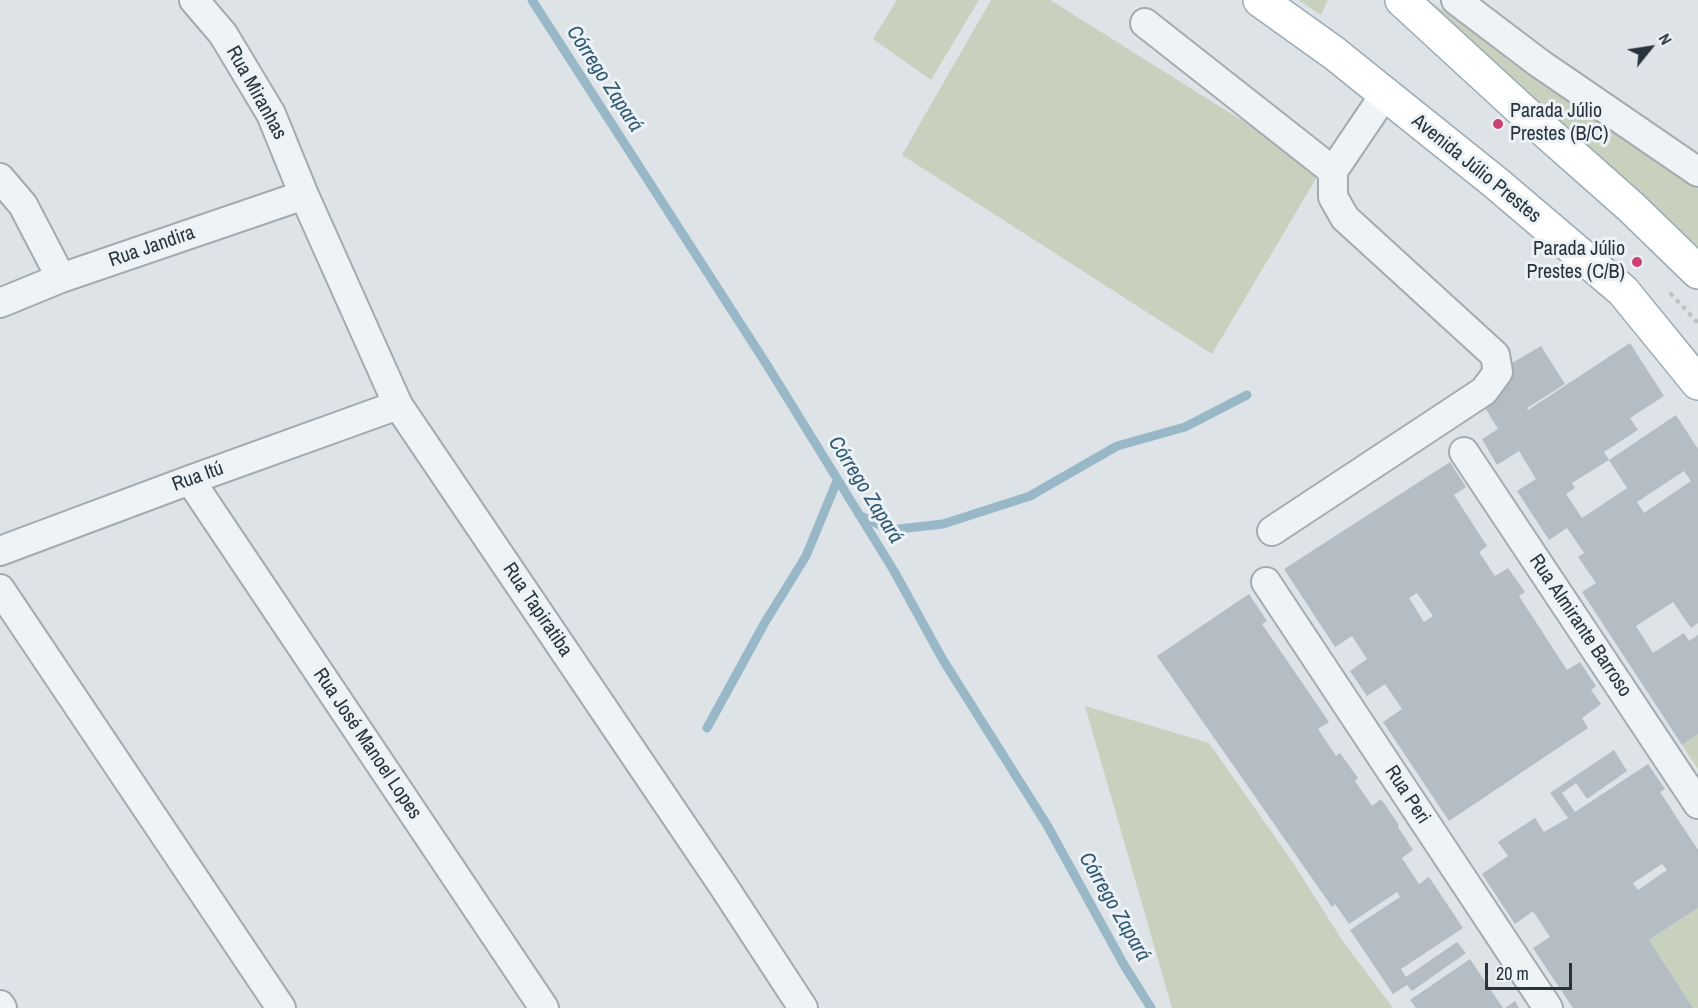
<!DOCTYPE html>
<html>
<head>
<meta charset="utf-8">
<style>
  body { margin:0 }
  #map { position:relative; width:1698px; height:1008px; overflow:hidden; background:#dde3e7; font-family:"Archivo Narrow",sans-serif }
  canvas { display:block }
  .north { position:absolute; left:1620px; top:18px; width:60px; height:60px; -webkit-text-stroke:4px #ecf2f5; paint-order:stroke; rotate:60deg; font-size:16px; font-weight:700; line-height:24px; text-align:center; color:#27343d }
  .north::after { content:''; display:block; margin:auto; width:21px; height:27px; background:#27343d; clip-path:polygon(50% 0,100% 100%,50% 72%,0 100%) }
  .scale { position:absolute; left:1485px; top:963px; width:87px; height:27px; box-sizing:border-box; border:3px solid #27343d; border-top:0; padding-left:8px; font-size:18px; line-height:21px; white-space:nowrap; color:#27343d; -webkit-text-stroke:4px #ecf2f5; paint-order:stroke }
</style>
</head>
<body>
<div id="map">
<canvas width="1698" height="1008"></canvas>
<div class="north">N</div>
<div class="scale">20 m</div>
</div>
<script>
const g = document.querySelector('canvas').getContext('2d');
g.lineJoin = 'round';
function fillPath(path, color) {
  g.fillStyle = color;
  g.fill(path, 'evenodd');
}
function stroke(path, color, width, dash) {
  g.strokeStyle = color;
  g.lineWidth = width;
  g.lineCap = dash ? 'butt' : 'round';
  g.setLineDash(dash || []);
  g.stroke(path);
}
function label(font, color, halo, rows, align = 'center') {
  g.font = font + ' "Archivo Narrow",sans-serif';
  g.lineWidth = 6;
  g.setLineDash([]);
  g.textBaseline = 'middle';
  g.strokeStyle = halo;
  g.fillStyle = color;
  for (const [text, x, y, turn = 0] of rows) {
    g.save();
    g.translate(x, y);
    g.rotate((+turn || 0) * Math.PI / 180);
    g.textAlign = isNaN(turn) ? turn : align;
    if (halo) g.strokeText(text, 0, 0);
    g.fillText(text, 0, 0);
    g.restore();
  }
}
const green = new Path2D(`
  M897,0H979L931,80L873,39Z
  M991,0H1050L1321,170L1212,354L902,155Z
  M1298,0H1328L1321,15Z
  M1406,0H1428L1698,189V267Z
  M1085,706L1209,743L1294,864L1342,940L1393,1008H1172Z
  M1698,734V769L1682,745Z
  M1698,908V1008H1693L1649,940Z`);
const stream = new Path2D(`
  M532,0L767,365L894,571L943,660L1047,825L1124,965L1151,1008
  M859,515L890,530L943,524L1030,496L1117,446L1185,427L1247,395
  M707,728L764,624L806,556L837,481`);
const building = new Path2D(`
  M1630,343L1664,396L1630,418L1638,430L1604,452L1609,460L1572,483L1575,488L1566,494L1582,518L1627,488L1609,460L1676,415L1698,449V623L1691,628L1673,602L1636,626L1653,653L1684,633L1689,641L1698,635V734L1682,745L1582,592L1596,583L1578,557L1584,553L1567,528L1549,540L1517,491L1536,479L1519,451L1497,465L1482,439L1498,429L1479,398L1502,369L1541,346L1565,384L1527,408L1528,410ZM1684,471L1691,481L1644,513L1637,502Z
  M1450,462L1466,487L1454,495L1487,546L1479,552L1495,576L1508,568L1525,592L1519,596L1567,670L1580,662L1596,686L1591,690L1601,704L1582,718L1588,728L1449,821L1383,722L1402,709L1385,684L1367,696L1350,671L1367,659L1352,636L1335,647L1284,569ZM1417,593L1433,616L1424,622L1409,598Z
  M1249,594L1267,621L1262,624L1329,722L1318,729L1336,756L1340,753L1358,778L1355,781L1372,806L1381,799L1399,825L1398,827L1413,850L1402,858L1419,884L1429,877L1463,928L1401,969L1406,977L1457,942L1466,953L1412,991L1407,985L1393,994L1350,930L1400,897L1397,892L1349,924L1335,904L1332,907L1157,656Z
  M1614,750L1627,771L1587,799L1576,783L1562,793L1575,812L1648,764L1665,789L1660,792L1698,850V908L1649,940L1693,1008H1573L1533,948L1550,937L1533,911L1515,924L1482,874L1508,856L1498,842L1535,818L1544,832L1568,818L1550,793ZM1662,864L1667,870L1638,890L1633,883Z
  M1470,959L1503,1008H1416L1410,1000Z
  M1515,1001L1519,1008H1505Z`);
const path = new Path2D(`
  M1670,293L1698,323`);
const minor = new Path2D(`
  M194,0L223,34L271,114L304,195L398,405L724,887L803,1008
  M1456,0L1539,63L1698,172
  M1145,23L1333,171V197L1345,218L1495,355L1498,372L1484,391L1272,531
  M1333,171L1385,94
  M0,178L23,205L61,278
  M0,303L61,278L304,195
  M1464,452L1698,804
  M190,480L544,1008
  M0,551L190,480L398,405
  M1266,582L1548,1008
  M0,589L281,1008
  M0,1005L2,1008`);
const major = new Path2D(`
  M1260,0L1334,53L1385,94L1496,183L1623,291L1698,383
  M1402,0L1526,114L1631,207L1698,272`);
const markers = [
  [1498,124,6,"#cd4272"],
  [1637,262,6,"#cd4272"]
];
const streetNames = [
  ["Rua Miranhas",256,93,61],
  ["Avenida Júlio Prestes",1476,169,39],
  ["Rua Jandira",152,247,-19],
  ["Rua Itú",198,477,-20],
  ["Rua Tapiratiba",537,610,56],
  ["Rua Almirante Barroso",1580,626,56],
  ["Rua José Manoel Lopes",367,744,56],
  ["Rua Peri",1407,795,57]
];
const poiNames = [
  ["Parada Júlio",1510,112],
  ["Prestes (B/C)",1510,135],
  ["Parada Júlio",1625,250,"right"],
  ["Prestes (C/B)",1625,273,"right"]
];
const waterNames = [
  ["Córrego Zapará",604,79,57],
  ["Córrego Zapará",865,490,58],
  ["Córrego Zapará",1114,907,60]
];
fillPath(green, '#c7d1be');
stroke(stream, '#98b8c7', 9);
fillPath(building, '#b5bdc4');
stroke(minor, '#a3abb1', 32);
stroke(major, '#9daab3', 36);
stroke(path, '#bcc1c5', 4, [4.5, 4.5]);
stroke(minor, '#f0f3f5', 28);
stroke(major, '#fff', 33);
for (const [x, y, r, color] of markers) {
  const dot = new Path2D();
  dot.arc(x, y, r, 0, 2 * Math.PI);
  g.fillStyle = color;
  g.fill(dot);
  stroke(dot, '#ecf2f5', 2);
}
label('20px', '#27343d', '#ecf2f5', streetNames);
label('20px', '#27343d', '#ecf2f5', poiNames, 'left');
label('italic 21px', '#315a71', '#ecf2f5', waterNames);
</script>
</body>
</html>
